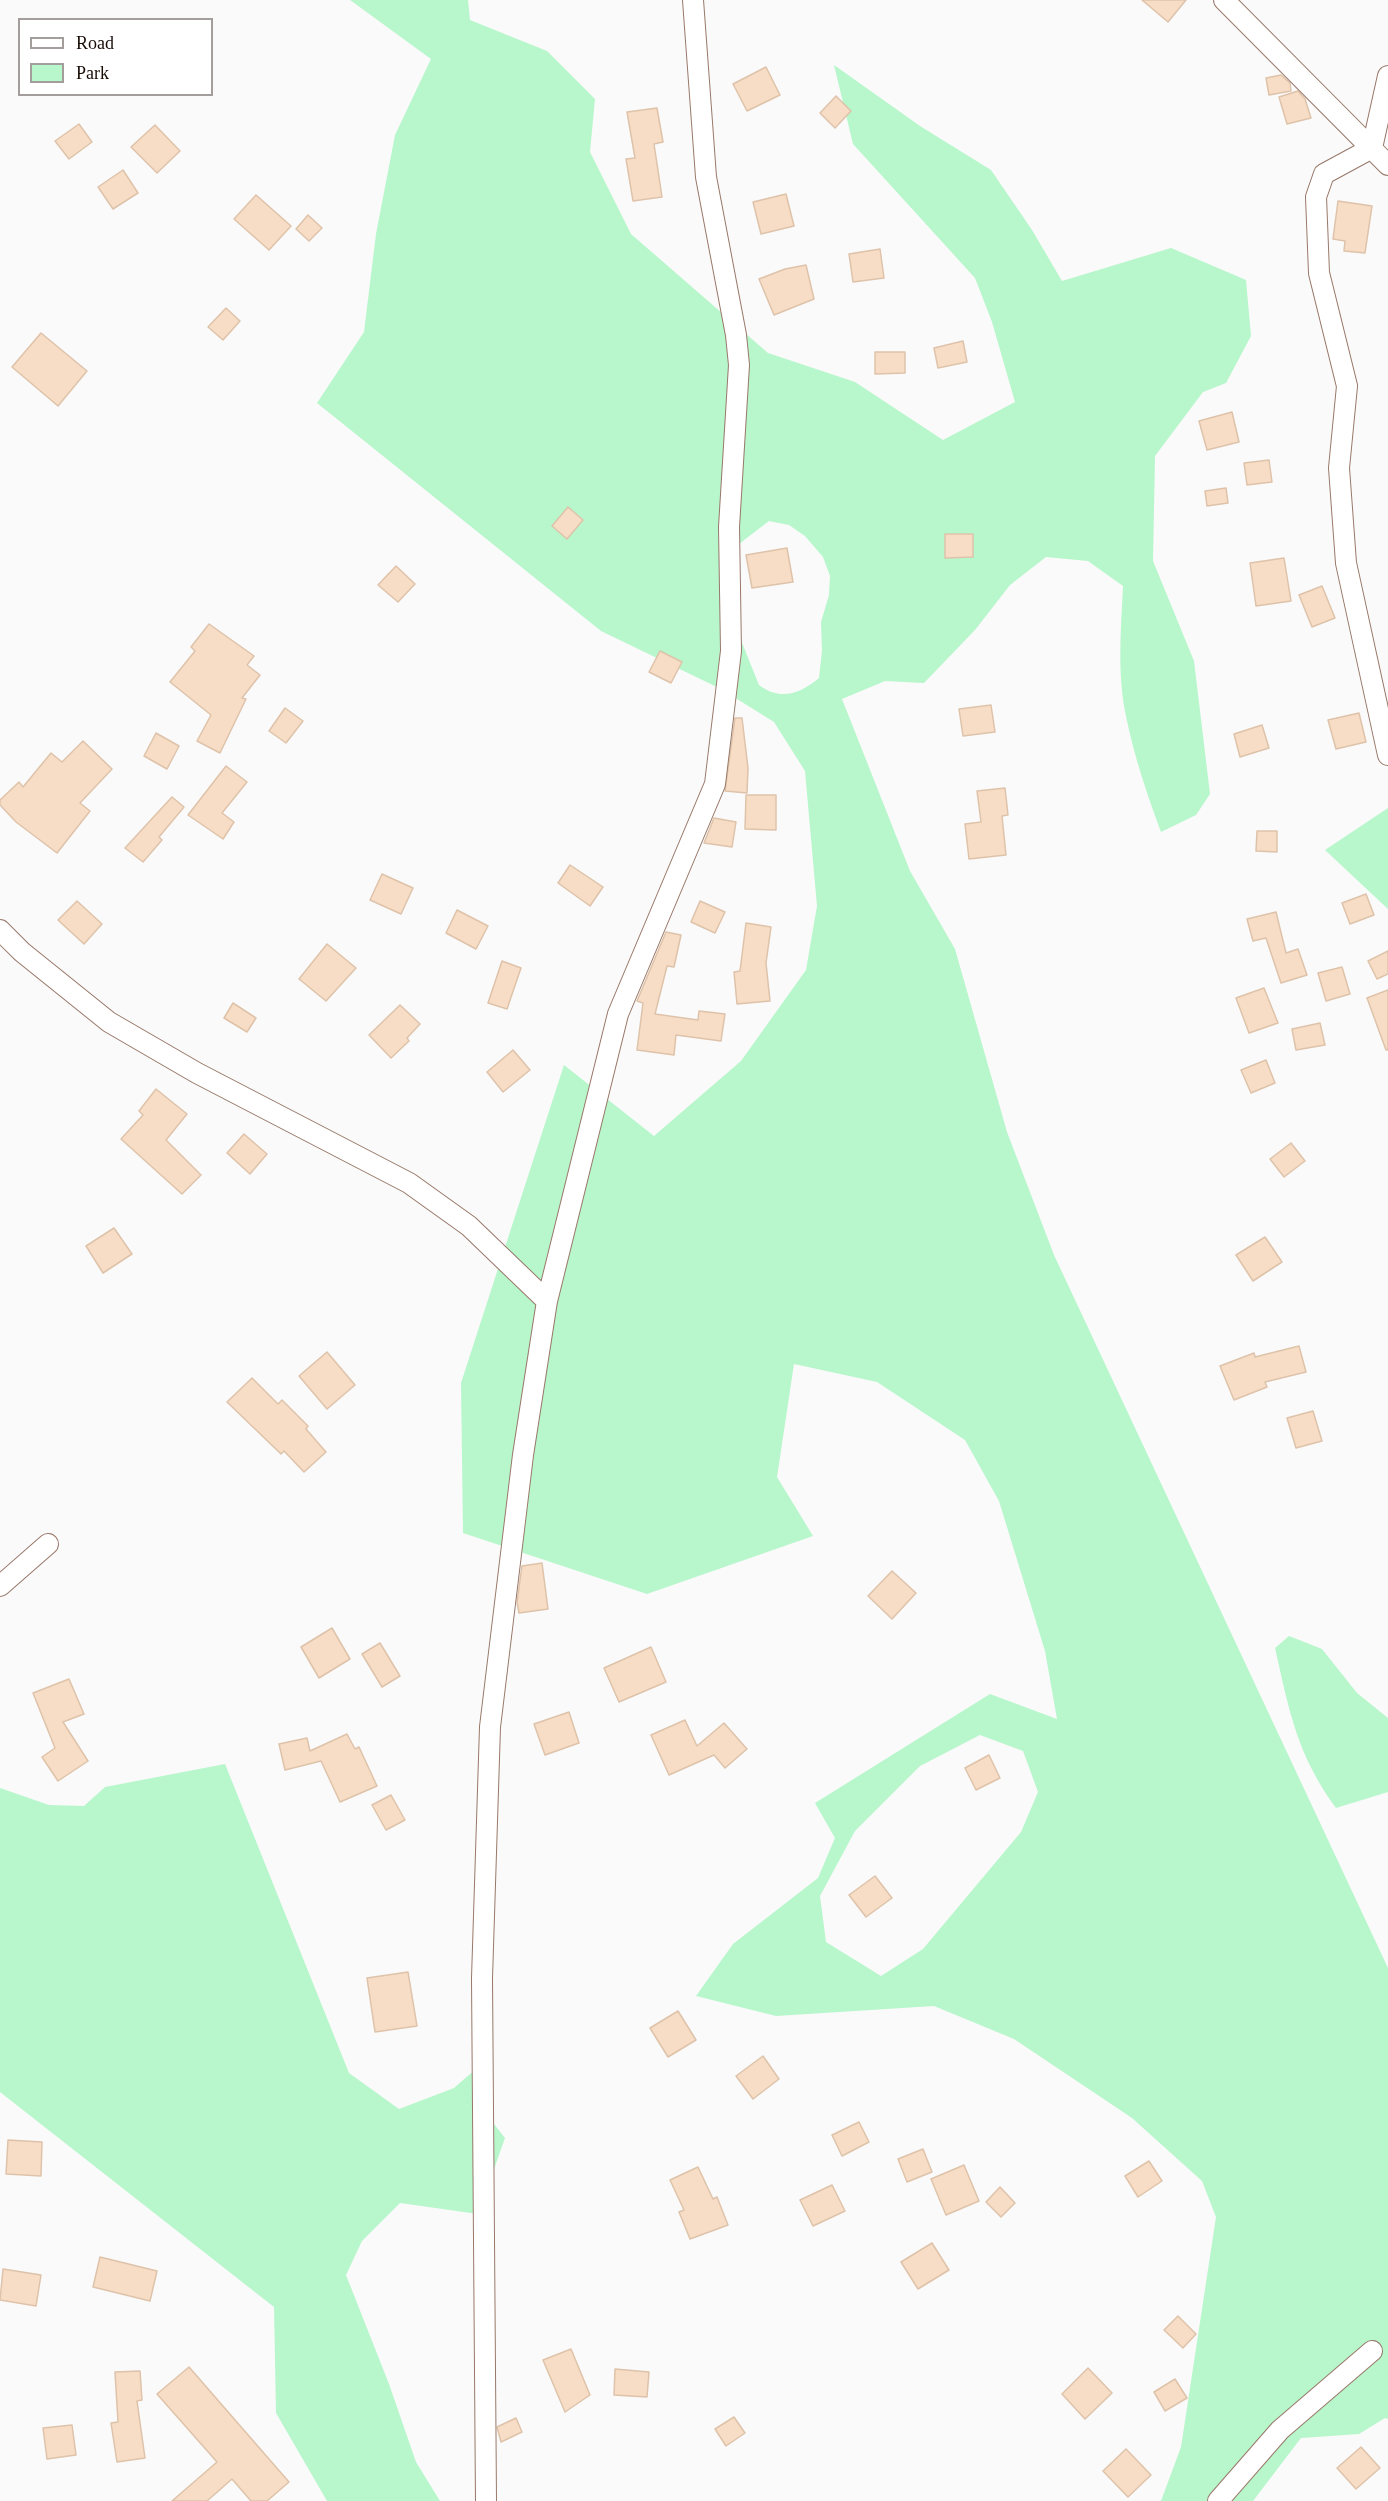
<!DOCTYPE html>
<html>
<head>
<meta charset="utf-8">
<style>
  body { margin:0 }
  #map { position:relative; width:1388px; height:2501px; overflow:hidden; background:#fafafa; font-family:Georgia,serif }
  canvas { display:block }
  .legend { position:absolute; left:18px; top:18px; width:195px; height:78px; box-sizing:border-box; background:#fff; border:2px solid #a39e9c; margin:0; padding:8px 10px; list-style:none; font-size:18px; color:#180c07 }
  .legend li { display:flex; align-items:center; gap:12px; height:30px }
  .legend b { width:30px; border:2px solid #a39e9c }
</style>
</head>
<body>
<div id="map">
<canvas width="1388" height="2501"></canvas>
<ul class="legend">
<li><b style="height:8px;background:#fff"></b>Road</li>
<li><b style="height:16px;background:#b8f6cc"></b>Park</li>
</ul>
</div>
<script>
const g = document.querySelector('canvas').getContext('2d');
g.lineJoin = 'round';
function fillPath(path, color) {
  g.fillStyle = color;
  g.fill(path, 'evenodd');
}
function stroke(path, color, width, dash) {
  g.strokeStyle = color;
  g.lineWidth = width;
  g.lineCap = dash ? 'butt' : 'round';
  g.setLineDash(dash || []);
  g.stroke(path);
}
const green = new Path2D(`
  M350,0H468L470,20L547,51L595,99L590,152L631,234L768,353L855,382L943,440L1015,402L992,322L975,278L853,144L834,65L920,126L991,170L1032,230L1062,281L1171,248L1246,280L1251,336L1226,383L1203,392L1155,456L1153,561L1194,661L1210,794L1196,815L1161,832C1147,794 1134,756 1126,716C1117,674 1121,629 1123,586L1088,561L1046,557L1010,585L975,630L924,683L885,681L842,699L910,871L955,949L1007,1132L1054,1255L1388,1968V2419L1385,2418L1359,2434L1301,2438L1253,2501H1161L1181,2447L1216,2217L1202,2181L1132,2118L1014,2039L934,2006L776,2016L696,1996L733,1944L818,1878L835,1838L815,1803L990,1694L1057,1719L1045,1651L999,1501L965,1440L877,1382L794,1364L777,1477L813,1536L647,1594L463,1533L461,1383L564,1065L654,1136L741,1061L806,970L817,906L805,771L774,722L721,689L601,631L317,403L364,332L376,234L395,135L431,59ZM769,521L789,525L805,536L823,557L830,576L829,595L821,622L822,651L819,678C800,694 780,701 759,685L726,603L728,558L739,544ZM980,1735L1023,1751L1038,1792L1021,1832L923,1949L881,1976L826,1942L820,1896L855,1831L920,1766Z
  M1388,808V909L1325,850Z
  M1289,1636L1322,1649L1357,1693L1388,1718V1792L1336,1808C1297,1755 1289,1710 1275,1648Z
  M225,1764L349,2073L399,2109L454,2088L478,2067L494,2124L505,2138L478,2214L400,2203L362,2241L346,2275L389,2384L416,2462L440,2501H327L276,2413L274,2307L0,2092V1788L49,1805L84,1806L105,1787Z`);
const building = new Path2D(`
  M1142,0H1186L1168,22Z
  M766,67L780,95L747,111L733,84Z
  M1281,75L1290,83L1291,91L1269,95L1266,78Z
  M1298,91L1305,99L1311,118L1287,124L1279,97Z
  M836,96L851,111L835,128L820,113Z
  M657,108L663,142L654,144L662,197L633,201L626,159L635,158L627,112Z
  M79,124L92,142L69,159L55,141Z
  M155,125L180,151L157,173L131,147Z
  M123,170L138,193L113,209L98,187Z
  M786,194L794,226L761,234L753,202Z
  M256,195L291,226L269,250L234,219Z
  M1338,201L1372,206L1365,253L1344,251L1345,241L1333,239Z
  M308,215L322,228L309,241L296,229Z
  M880,249L884,278L853,282L849,254Z
  M806,265L814,299L774,315L759,279L785,269Z
  M226,308L240,321L223,340L208,327Z
  M41,333L87,371L58,406L12,367Z
  M963,341L967,362L938,368L934,348Z
  M875,352H905V373L875,374Z
  M1232,412L1239,442L1207,450L1199,421Z
  M1269,460L1272,482L1247,485L1244,463Z
  M1226,488L1228,503L1207,506L1205,491Z
  M568,507L583,520L567,539L552,526Z
  M945,534H973V557L945,558Z
  M787,548L793,582L752,588L746,555Z
  M1284,558L1291,601L1256,606L1250,563Z
  M396,566L415,584L398,602L378,585Z
  M1322,586L1335,618L1312,627L1299,595Z
  M209,624L254,656L247,665L260,675L242,698L246,699L220,753L197,741L211,715L170,682L195,651L191,647Z
  M660,651L682,662L671,683L649,672Z
  M991,705L995,732L963,736L959,709Z
  M285,708L303,721L286,743L269,731Z
  M1359,713L1366,742L1336,749L1328,720Z
  M735,718H742L748,768L747,793L725,791Z
  M1262,725L1269,748L1240,757L1234,734Z
  M156,733L179,746L167,769L144,756Z
  M83,741L112,769L80,803L90,811L57,853L16,822L0,805V800L19,782L23,787L51,753L62,762Z
  M226,766L247,782L222,813L234,822L223,839L188,815Z
  M1005,788L1008,815L1002,816L1006,855L969,859L965,824L981,822L977,791Z
  M746,795H776V830L745,829Z
  M172,797L184,807L159,837L162,840L143,862L125,848Z
  M714,818L736,822L732,847L704,843Z
  M1257,831H1277V852L1256,851Z
  M570,865L603,887L590,906L558,883Z
  M382,874L413,888L401,914L370,900Z
  M1366,894L1374,915L1350,924L1342,903Z
  M77,901L102,924L84,944L58,920Z
  M700,901L725,912L715,933L691,922Z
  M457,910L488,926L476,949L446,933Z
  M1276,912L1286,953L1298,949L1307,975L1281,983L1266,938L1253,941L1247,919Z
  M746,923L771,927L766,963L770,1001L737,1004L734,972L740,971Z
  M666,932L681,935L674,967L667,966L655,1014L698,1020L699,1011L725,1014L721,1041L676,1035L674,1055L637,1050L643,1003L637,1001Z
  M327,944L356,968L326,1001L299,979Z
  M1388,951V974L1377,979L1368,961Z
  M502,961L521,968L507,1009L488,1003Z
  M1342,967L1350,994L1326,1001L1318,973Z
  M1264,988L1278,1023L1249,1033L1236,998Z
  M1388,990V1050H1386L1367,998Z
  M233,1003L256,1018L247,1032L224,1018Z
  M400,1005L420,1024L407,1038L409,1041L391,1058L369,1035Z
  M1320,1023L1325,1045L1296,1050L1292,1029Z
  M513,1050L530,1070L503,1092L487,1072Z
  M1266,1060L1275,1083L1251,1093L1241,1070Z
  M156,1089L187,1114L166,1140L201,1175L182,1194L121,1139L143,1115L139,1111Z
  M244,1134L267,1154L250,1174L227,1153Z
  M1291,1143L1305,1161L1284,1177L1270,1159Z
  M114,1228L132,1254L103,1273L86,1246Z
  M1265,1237L1282,1262L1253,1281L1236,1255Z
  M1299,1346L1306,1372L1265,1382L1267,1387L1234,1400L1220,1366L1254,1353L1255,1357Z
  M327,1352L355,1385L327,1409L299,1376Z
  M252,1378L278,1404L282,1400L308,1426L306,1429L326,1452L304,1472L284,1451L281,1454L227,1402Z
  M1313,1411L1322,1441L1296,1448L1287,1418Z
  M542,1563L548,1609L519,1613L517,1602L522,1566Z
  M892,1571L916,1593L892,1619L868,1596Z
  M332,1628L350,1659L319,1678L301,1647Z
  M380,1643L400,1676L382,1687L362,1654Z
  M651,1647L666,1682L619,1702L604,1668Z
  M69,1679L84,1714L63,1722L88,1761L58,1781L42,1757L55,1748L33,1693Z
  M569,1712L579,1743L545,1755L534,1724Z
  M685,1720L697,1746L724,1723L747,1749L725,1768L714,1755L669,1775L651,1735Z
  M347,1734L355,1749L359,1747L377,1786L340,1802L321,1761L285,1770L279,1744L307,1738L310,1751Z
  M989,1755L1000,1778L976,1790L965,1768Z
  M391,1795L405,1820L386,1830L372,1805Z
  M875,1876L892,1898L866,1917L849,1895Z
  M408,1972L417,2026L375,2032L367,1978Z
  M678,2011L696,2040L668,2057L650,2028Z
  M763,2056L779,2079L753,2099L736,2076Z
  M859,2122L869,2142L842,2156L832,2135Z
  M8,2140L42,2142L41,2176L6,2174Z
  M923,2149L932,2172L907,2182L898,2159Z
  M1149,2161L1162,2181L1138,2197L1125,2176Z
  M964,2165L979,2201L946,2215L931,2179Z
  M698,2167L713,2199L717,2197L728,2225L690,2239L679,2212L684,2210L670,2180Z
  M832,2185L845,2211L813,2226L800,2200Z
  M1000,2187L1015,2203L1001,2217L986,2202Z
  M932,2243L949,2270L918,2289L901,2262Z
  M100,2257L157,2271L150,2301L93,2287Z
  M3,2269L41,2275L36,2306L0,2300Z
  M1178,2316L1196,2334L1183,2348L1164,2330Z
  M571,2349L590,2395L565,2412L543,2360Z
  M189,2367L289,2482L267,2501H251L232,2479L207,2501H172L217,2462L157,2394Z
  M1088,2368L1112,2393L1085,2419L1062,2394Z
  M615,2369L649,2372L647,2397L614,2395Z
  M140,2371L142,2400L137,2401L145,2458L117,2462L111,2423L118,2422L115,2372Z
  M1175,2379L1187,2398L1165,2411L1154,2392Z
  M734,2417L745,2433L726,2446L715,2429Z
  M516,2418L522,2432L501,2442L497,2427Z
  M72,2425L76,2455L47,2459L43,2428Z
  M1361,2447L1380,2468L1356,2489L1337,2468Z
  M1126,2449L1151,2475L1128,2497L1103,2471Z`);
const street = new Path2D(`
  M1224,0L1388,165
  M1388,76L1372,148L1324,174L1316,197L1319,273L1347,386L1339,468L1346,563L1388,755
  M0,930L22,952L109,1022L197,1073L409,1183L469,1226L547,1301
  M0,1586L48,1544
  M486,2501L482,1978L490,1727L523,1455L547,1301L618,1014L715,784L731,651L729,527L739,365L736,335L706,177L693,0
  M1218,2501L1280,2430L1372,2351`);
fillPath(green, '#b8f6cc');
fillPath(building, '#f7ddc5');
stroke(building, '#dec3aa', 1.5);
stroke(street, '#987869', 22);
stroke(street, '#fff', 20);
</script>
</body>
</html>
